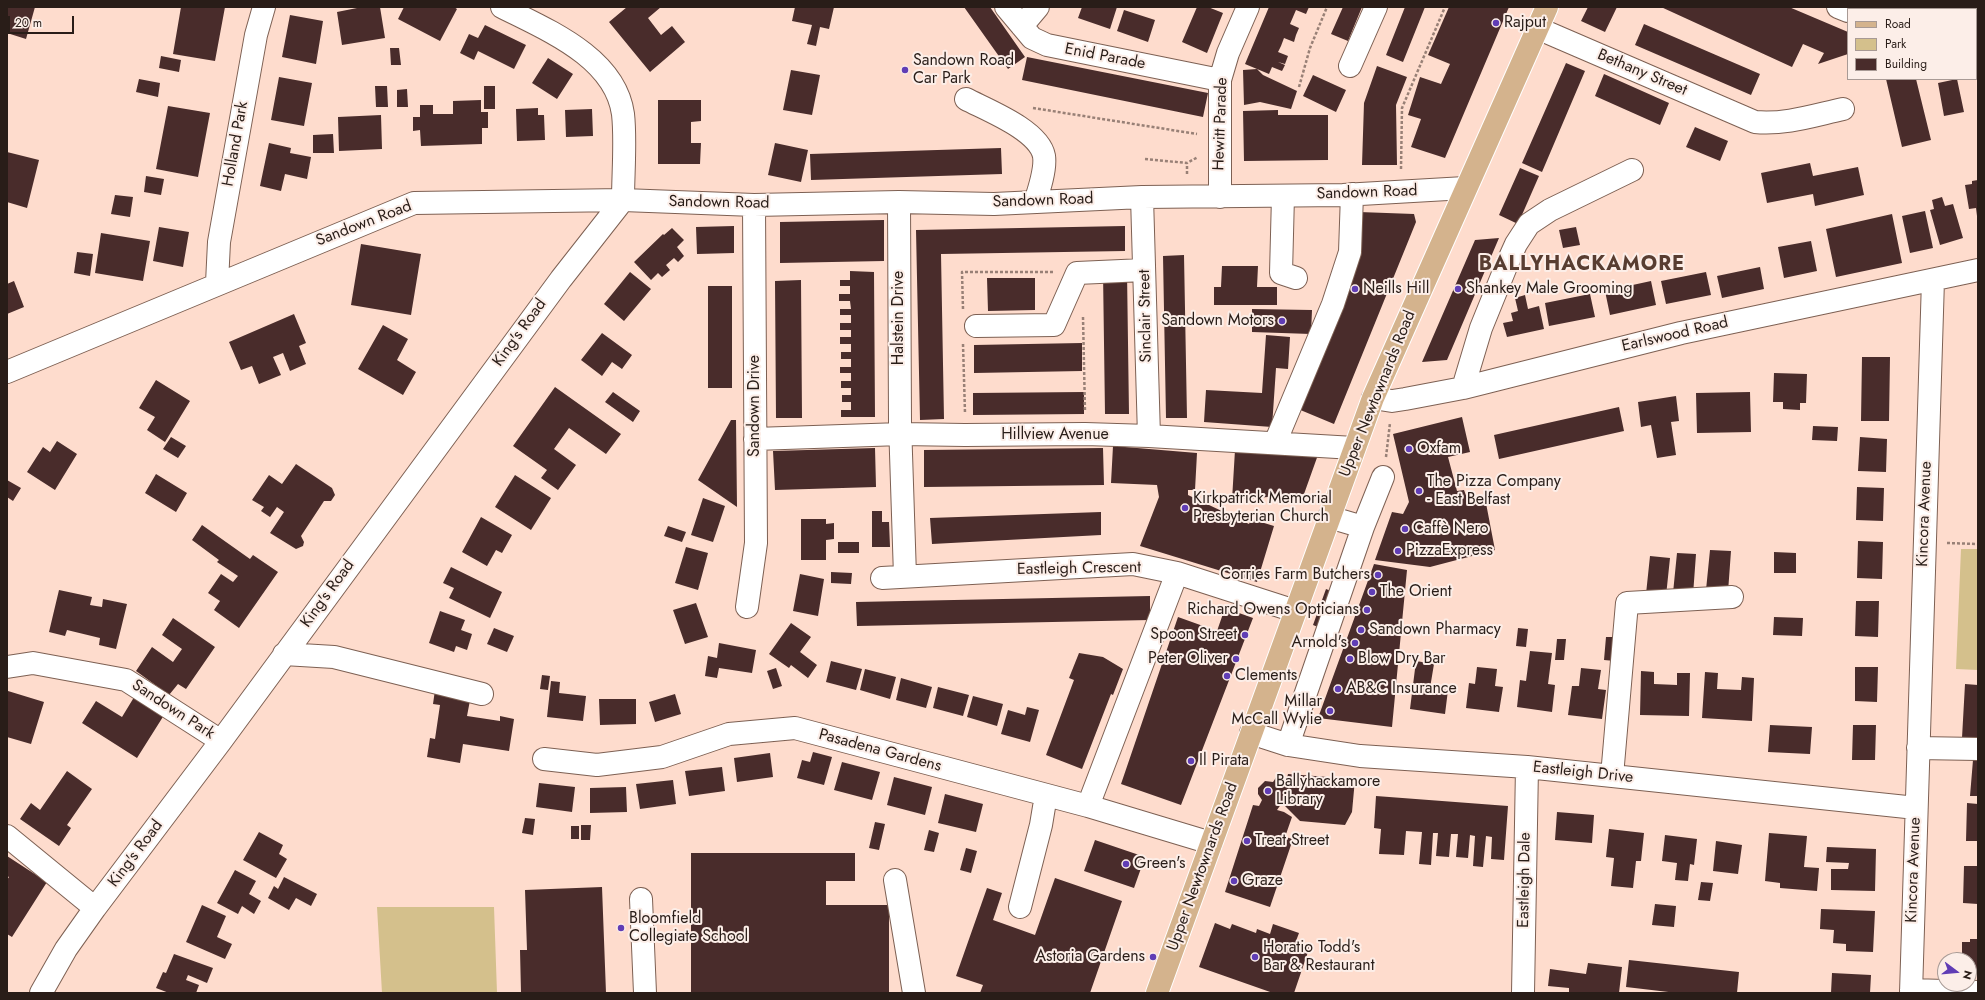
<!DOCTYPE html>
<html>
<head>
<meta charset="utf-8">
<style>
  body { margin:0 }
  #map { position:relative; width:1985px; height:1000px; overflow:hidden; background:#fedccd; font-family:Jost,sans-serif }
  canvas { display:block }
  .frame { position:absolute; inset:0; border:8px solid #291d18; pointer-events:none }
  .legend { position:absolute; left:1847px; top:8px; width:130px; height:72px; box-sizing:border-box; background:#fceee8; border:1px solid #a89a95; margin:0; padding:5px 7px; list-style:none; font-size:12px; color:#291d18 }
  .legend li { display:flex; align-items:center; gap:8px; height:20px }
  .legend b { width:20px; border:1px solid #a89a95 }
  .north { position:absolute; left:1937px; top:952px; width:40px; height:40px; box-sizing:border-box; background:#fceee8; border:1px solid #a89a95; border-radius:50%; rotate:106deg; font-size:11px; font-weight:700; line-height:16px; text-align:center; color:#291d18 }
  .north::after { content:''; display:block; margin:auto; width:14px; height:18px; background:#603db5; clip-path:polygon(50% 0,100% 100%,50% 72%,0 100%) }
  .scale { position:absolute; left:8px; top:16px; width:66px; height:18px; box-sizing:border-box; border:2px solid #291d18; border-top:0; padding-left:5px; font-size:12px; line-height:14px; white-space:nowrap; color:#291d18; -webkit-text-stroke:3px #fceee8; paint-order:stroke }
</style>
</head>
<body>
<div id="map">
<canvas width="1985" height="1000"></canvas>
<div class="frame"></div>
<ul class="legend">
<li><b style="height:5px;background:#d4b38d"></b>Road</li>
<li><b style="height:11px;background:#d4c08c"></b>Park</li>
<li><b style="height:11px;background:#492c2b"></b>Building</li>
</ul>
<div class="north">N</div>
<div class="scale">20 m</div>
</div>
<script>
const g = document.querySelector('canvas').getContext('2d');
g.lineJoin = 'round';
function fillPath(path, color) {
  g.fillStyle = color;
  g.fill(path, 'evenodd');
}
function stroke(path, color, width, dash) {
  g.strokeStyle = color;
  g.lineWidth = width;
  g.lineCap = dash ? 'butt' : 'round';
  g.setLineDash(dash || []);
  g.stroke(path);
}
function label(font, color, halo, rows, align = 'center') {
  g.font = font + ' Jost,sans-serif';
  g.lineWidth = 4;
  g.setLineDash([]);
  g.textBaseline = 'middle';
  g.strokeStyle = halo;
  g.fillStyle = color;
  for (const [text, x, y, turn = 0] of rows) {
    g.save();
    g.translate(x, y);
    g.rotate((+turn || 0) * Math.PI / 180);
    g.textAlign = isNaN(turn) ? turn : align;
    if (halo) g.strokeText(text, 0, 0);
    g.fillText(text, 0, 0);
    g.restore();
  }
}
const green = new Path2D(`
  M1961,549H1978V670L1956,669Z
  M377,907H494L497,993H382Z`);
const building = new Path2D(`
  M7,7H35L26,39L7,33Z
  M181,7H225L215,61L173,54Z
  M380,7L385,38L342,45L337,12L362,7Z
  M404,7H454L457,9L440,41L398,19Z
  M627,7H661L648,18L661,35L672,26L685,42L650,72L609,22Z
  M795,7H834L829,29L820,27L816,46L807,44L812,25L792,21Z
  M964,7H990L1025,57L1008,69Z
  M1082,7H1117L1110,29L1078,18Z
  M1197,7H1208L1223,13L1207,53L1182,42Z
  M1269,7H1309L1306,14L1296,10L1290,24L1299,28L1296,35L1294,42L1284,38L1281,46L1278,52L1288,56L1285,64L1278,62L1285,65L1282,71L1272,67L1269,74L1257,69L1263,75L1297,91L1291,109L1260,102L1244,105L1243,70L1257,69L1245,64Z
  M1343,7H1362L1348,41L1331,34Z
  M1405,7H1425L1403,62L1386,55Z
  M1449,7H1509L1445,158L1411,147L1421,119L1408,115L1420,77L1441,84L1450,64L1428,55Z
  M1588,7H1617L1605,32L1581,21Z
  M1661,7H1789L1848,32V54L1818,64L1824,53L1803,44L1792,67Z
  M1124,10L1155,20L1148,42L1117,31Z
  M290,15L323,21L316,64L282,57Z
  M1644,24L1760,74L1751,95L1635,45Z
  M485,25L526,45L514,69L478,51L474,60L460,53L469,34L478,38Z
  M390,48H399L401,65H391Z
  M161,56L181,60L179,72L159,68Z
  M1027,57L1208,93L1203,117L1022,80Z
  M548,58L573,74L557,99L532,83Z
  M1566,63L1585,71L1542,172L1522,163Z
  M1377,66L1407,77L1396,105L1397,165H1362L1364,103Z
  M791,70L820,75L812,115L783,110Z
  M1604,74L1669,103L1660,125L1595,96Z
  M1313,75L1346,90L1336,112L1303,96Z
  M279,77L312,83L304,126L271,120Z
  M139,79L160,83L158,97L136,92Z
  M1886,79H1916L1931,140L1902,147Z
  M1957,79L1964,112L1944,116L1938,83Z
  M375,86H387L388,107H376Z
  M484,86H495V109H484Z
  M407,89L408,107H397V90Z
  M481,100V112H488V128H482V144L421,146L420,130L413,131V117H420V105H433V114H453V101Z
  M658,100H701V121L691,122V143H701L700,164H658Z
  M168,106L210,113L198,177L156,169Z
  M538,108V115H544L545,140L517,141L516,109Z
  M592,109L593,136L566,137L565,110Z
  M1278,110V115H1328V160L1244,161L1243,111Z
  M381,115L382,149L339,151L338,117Z
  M1695,127L1728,141L1720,161L1686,147Z
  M333,134L334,153H313V135Z
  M269,143L291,148L290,153L311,157L307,179L285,174L281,191L260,186Z
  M775,143L808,150L801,182L768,175Z
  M1001,148L1002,174L811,180L810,154Z
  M7,152L39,160L27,208L7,202Z
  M1810,163L1813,176L1858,167L1864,195L1815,206L1813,194L1767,203L1761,173Z
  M1520,168L1539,176L1518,224L1499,215Z
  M146,176L164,179L161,195L144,192Z
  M1978,180V216H1977L1976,208L1969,209L1965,185L1972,184V181Z
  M115,195L133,197L130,217L111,214Z
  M1942,197L1945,206L1953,204L1963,238L1940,245L1930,210L1934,209L1932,200Z
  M1925,211L1933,248L1910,253L1902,216Z
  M1359,212L1414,214L1416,222L1334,424L1298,409Z
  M1892,214L1902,263L1836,277L1826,229Z
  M884,220V261L780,263V222Z
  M734,226V253L697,254L696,227Z
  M1125,226V251L941,254L944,419L920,420L916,230Z
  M159,227L189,232L183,267L153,261Z
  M1576,227L1580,245L1563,248L1559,230Z
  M672,228L684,240L677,247L684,256L678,262L674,258L666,265L670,270L662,277L658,273L651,280L634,262L663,234L664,235Z
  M101,233L150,241L143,281L95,273Z
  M1499,238L1447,360L1422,362L1475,240Z
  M1811,241L1817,271L1784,278L1778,247Z
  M361,244L421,254L411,315L351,305Z
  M77,252L93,254L90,276L74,273Z
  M1184,255L1187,418H1166L1163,256Z
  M1222,266H1258L1257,287H1277V305H1214V287H1221Z
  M1760,267L1764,289L1722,298L1717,276Z
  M850,271L874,272L875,417H841V410H851V402H842V395H851V388H841V381H851V373H840V367H851V359H841V352H851V344H840V337H851V330H840V323H851V315H840V309H851L850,301H839V294H850V286H840V280H850Z
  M630,272L651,289L624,321L604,304Z
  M1103,272H1127L1129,414H1105Z
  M1706,272L1711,295L1666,304L1661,281Z
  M987,278H1035V310L988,311Z
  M801,280L802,418H776L775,281Z
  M14,281L24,307L7,314V284Z
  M1651,281L1656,305L1610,315L1605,291Z
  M708,286H732V388H708Z
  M1590,294L1595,317L1549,326L1545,303Z
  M1525,295L1528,309L1539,306L1544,329L1507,337L1503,323L1513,321L1511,313L1518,311L1515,298Z
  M1252,309L1312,310L1311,334L1252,332Z
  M294,314L306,343L299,346L306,364L290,371L283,353L273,357L281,375L259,384L252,366L241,370L229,342Z
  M383,325L408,339L397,360L416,372L403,395L358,369Z
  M602,333L632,355L622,369L612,362L602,376L581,360Z
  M1266,335L1290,337L1288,369L1276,368L1272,427L1204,422L1206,390L1262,393Z
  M1082,343V371L974,373V345Z
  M1862,357H1890L1889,421H1861Z
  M1774,373L1807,374L1806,403H1800V410L1783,409V402H1773Z
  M156,380L190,401L165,442L147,430L155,417L139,408Z
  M555,387L621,434L606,454L569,428L554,449L576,465L558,490L541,478L547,470L513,446Z
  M613,392L640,411L633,422L605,402Z
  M1084,392V414L973,415V393Z
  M1750,392L1751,432L1697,433L1696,393Z
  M1676,396L1679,421L1671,422L1676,455L1657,458L1651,425L1641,427L1638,402Z
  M1619,407L1624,431L1499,459L1494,435Z
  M1462,417L1470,452L1448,457L1457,491L1464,490L1468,501L1485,498L1495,550L1430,567L1375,560L1392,512L1403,514L1409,502L1393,434Z
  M731,420H736L737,507L698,480Z
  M1813,426L1838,427L1837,441L1812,440Z
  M171,437L186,446L178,458L163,449Z
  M1860,437L1887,439L1886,472L1858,471Z
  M57,441L77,454L55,490L27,472L43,447L50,452Z
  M1113,446L1197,453L1195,490H1188V495L1249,524L1251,519L1274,526L1257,582L1140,546L1159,497L1157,485L1111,483Z
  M875,448L876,487L775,490L773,451Z
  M1103,448L1104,485L924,487V450Z
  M1235,450L1319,452L1304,494L1232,500Z
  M296,464L332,488L335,495L331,501H324L301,536L304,542L303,546L296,549L270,533L284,512L277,507L270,517L261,511L264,507L252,500L269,475L282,484Z
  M156,474L187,493L176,512L145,493Z
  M515,475L551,498L531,530L495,507Z
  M7,480L21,488L13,501L7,497Z
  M1857,487L1884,488L1883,521L1856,520Z
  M703,498L725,506L713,542L691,535Z
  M872,511H882V522H889L890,547H872Z
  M1101,512V535L932,544L930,518Z
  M481,517L512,535L502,553L496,550L487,566L462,552Z
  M801,519H826V524L834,523V539L826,540V560H801Z
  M202,525L250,559L253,555L278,572L239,628L214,610L220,601L208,593L221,574L233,582L238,576L217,562L219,560L192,540Z
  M668,526L686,532L682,542L664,536Z
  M1858,541L1883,542L1882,579L1857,578Z
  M838,542H859V553H838Z
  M686,547L708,553L698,590L675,583Z
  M1710,550L1731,551L1728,592L1706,590Z
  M1774,552L1796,553V573H1774Z
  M1677,553L1696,554L1693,595L1673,593Z
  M1650,556L1670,558L1666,596L1646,594Z
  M1374,564L1407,570L1392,727L1318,718Z
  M451,567L502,592L490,618L449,598L454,588L443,583Z
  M831,572L852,573L851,584L831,583Z
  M800,574L824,579L818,616L793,611Z
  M1326,589L1331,591L1318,627L1313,625Z
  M59,590L92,597L90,605L102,607L103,599L127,604L116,649L99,645L100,638L67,630L65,636L49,632Z
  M1150,596V620L857,626L856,602Z
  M1856,601H1879L1878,637L1855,636Z
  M696,603L708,637L685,644L673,610Z
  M1225,608L1253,618L1181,805L1121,784L1178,617L1217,631Z
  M440,611L465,620L461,630L472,634L467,650L456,646L454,652L429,643Z
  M1774,617L1803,618L1802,636L1773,635Z
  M173,618L215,647L186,689L178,684L169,695L136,671L152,647L173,662L182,649L162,635Z
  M791,623L811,637L800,652L817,665L808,678L791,665L789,668L769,654Z
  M494,628L514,636L507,652L487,644Z
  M1518,628L1528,629L1526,647L1516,646Z
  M1606,637H1617L1615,661L1604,660Z
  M1557,639H1566L1564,660H1555Z
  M719,643L756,650L752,673L719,668L717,678L705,676L708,656L717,658Z
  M1530,651L1552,653L1548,684L1555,685L1552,712L1517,707L1520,680L1526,681Z
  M1079,653L1103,657L1123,669L1113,695L1111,694L1082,769L1046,755L1074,680L1069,678Z
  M831,661L862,669L856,690L826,682Z
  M1416,661L1434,664L1430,688L1448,690L1445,714L1410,709Z
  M1477,667L1497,669L1495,686L1503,687L1499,712L1466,708L1469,683L1475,684Z
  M1855,667H1878L1877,702L1855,701Z
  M776,668L782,686L773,689L767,671Z
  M1581,668L1601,670L1598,689L1606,690L1602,719L1568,715L1572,686H1579Z
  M865,669L896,677L890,699L860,690Z
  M1641,671L1654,672V684L1677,685V673H1690L1689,716L1640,715Z
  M1705,672L1718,673L1717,689L1741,690L1742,677L1754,678L1752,721L1702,718Z
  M542,675L550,676L548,690L540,689Z
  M901,678L932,687L926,708L896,700Z
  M551,681L560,682L559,693L586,696L583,721L547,717Z
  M1965,684L1978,685V740L1962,738Z
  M938,687L969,695L963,716L933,708Z
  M435,690L471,695L467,716L500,721V716L514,719L509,751L463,744L460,763L427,757L430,738L435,739L440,705L433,704Z
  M8,691L44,702L31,744L7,737Z
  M136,694L166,712L137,758L82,723L96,701L122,717Z
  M675,694L681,714L655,722L649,702Z
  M973,696L1003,704L997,726L967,717Z
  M599,699H636V724L600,725Z
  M1027,707L1039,710L1030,742L1001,734L1008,710L1025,715Z
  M1770,725L1812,727L1810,754L1768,752Z
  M1853,725H1876L1875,760H1852Z
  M813,752L832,757L824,785L797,778L802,760L810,762Z
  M770,753L773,777L737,782L734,758Z
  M1973,760H1978V796H1970Z
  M842,762L880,772L872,800L834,790Z
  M722,767L725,791L689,796L685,771Z
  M67,771L92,789L67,825L71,828L59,846L20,819L31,803L40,810Z
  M1288,774L1355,779L1352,812L1345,825L1300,821L1283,804L1284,800L1277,810L1284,812L1292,817L1285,837L1293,839L1270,907L1225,892L1253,805L1259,806L1262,800L1258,794V788L1265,781L1273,782L1277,776L1287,778Z
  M894,777L932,787L925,815L887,805Z
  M673,780L676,804L640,809L636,784Z
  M539,783L575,787L572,812L536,807Z
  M626,787L627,812L590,813V788Z
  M945,794L983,804L976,832L938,823Z
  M1376,796L1508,806L1504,860L1491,859L1492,837L1486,836L1483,867L1473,866L1475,836L1470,835L1468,858L1456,857L1458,834H1451L1449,857L1436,856L1438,833H1433L1431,865L1419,864L1422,832L1406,831L1404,855L1379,854L1381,829L1374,828Z
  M1967,803L1978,804V841H1966Z
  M1557,812L1594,815L1592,843L1555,840Z
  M525,818L535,819L533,835L522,833Z
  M875,822L885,824L879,850L869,848Z
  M581,825H591L590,840H581Z
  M571,826H579V839H571Z
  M1609,829L1644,833L1641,861H1636L1633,888L1611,886L1614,858L1606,857Z
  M929,830L939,833L934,852L924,850Z
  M259,832L283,845L279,854L287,859L276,878L243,860Z
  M1769,833L1807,836L1804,867L1819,868L1817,891L1780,888V883L1765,881Z
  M1665,835L1697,839L1694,865L1690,864L1688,881L1675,880L1677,863L1662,861Z
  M1095,840L1145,857L1134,888L1084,871Z
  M1716,841L1742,845L1738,874L1713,871Z
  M1827,847L1876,849L1875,891L1831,890V869H1848L1849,863L1826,862Z
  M966,848L977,851L971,873L960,870Z
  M691,853H855V881H826V905H889V993H691Z
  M7,856L47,882L12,937L7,934V880L9,877L7,876Z
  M1964,866H1978V904L1963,903Z
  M235,870L256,881L249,894L261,901L254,914L242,906L238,914L217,903Z
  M284,877L317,894L311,906L296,898L289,910L268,898L274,886L278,889Z
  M1055,878L1122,901L1090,993H980L983,985L956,976L987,888L1002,893L993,920L1035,935Z
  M1701,882L1713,883L1710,901L1698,900Z
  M602,887L606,993H521L520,950H527L525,890Z
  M1655,904L1676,906L1674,927L1652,925Z
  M202,905L226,916L217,937L232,944L225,959L186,942Z
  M1821,909L1875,911L1873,952L1846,951V944L1833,943L1834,930L1820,929Z
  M1215,923L1230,929L1232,924L1256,933L1257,929L1270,934L1273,924L1299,933L1296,941L1310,946L1294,993H1273L1199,967Z
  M1970,939H1978V971H1969V960H1962V942H1970Z
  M174,954L213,968L207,983L188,975L186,980L199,985L196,993H169L156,988L163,972L166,973Z
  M1629,960L1739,972L1737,993H1677L1626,987Z
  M1588,963L1622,967L1619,993H1569V988L1548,986L1550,969L1586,974Z
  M1832,973L1871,975L1870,993H1831Z`);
const path = new Path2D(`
  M1299,87L1310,48L1327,7
  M1033,108L1197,134
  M1145,159L1187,163L1198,157
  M1401,169L1402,108L1445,7
  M1187,174V163
  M963,309L962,272H1054
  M1083,317L1085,412
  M963,344L965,413
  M1386,457L1390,423
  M1947,543L1978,544`);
const minor = new Path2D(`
  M502,7C547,30 615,57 623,114C626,140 623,174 623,200
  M1006,7L1032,38L1047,45L1220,80
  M1838,7L1848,11
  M1910,9L1914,8
  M1022,26L1038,7
  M1537,28L1755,122C1785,125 1815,115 1843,109
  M1350,66L1376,7
  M966,99C987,110 1039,130 1044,156C1046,169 1039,190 1035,202
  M1283,196L1281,273L1296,278
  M1142,197L1149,436
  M1220,197V80L1228,53L1248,7
  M899,202L900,423L905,576
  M217,283L219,242L256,35L264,7
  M976,326L1054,325L1077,273L1144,270
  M7,372L414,203L623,200L754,205L899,202L994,204L1142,197L1343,195L1465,188
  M1463,388L1481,328L1507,264L1516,244L1529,224L1550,210L1632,170
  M1373,398L1392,401L1405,399L1463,388L1681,333L1978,270
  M755,439L901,434L965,435L1085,434L1149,436L1354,448
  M1275,443L1333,304L1350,252L1352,194
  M1329,517L1363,527
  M882,578L1133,564L1177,573L1295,611
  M747,607L756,543L754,205
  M284,654L334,657L482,694
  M7,667L33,663L126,680L221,741
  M1251,733L1288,745L1360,756L1527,767L1916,808
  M1288,745L1363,527L1383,477
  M1918,748L1978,749
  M544,759L597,765L662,757L729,734L795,728L1088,806L1211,843
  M1612,776L1627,603L1732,597
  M1088,806L1177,573
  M7,836L95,908
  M895,880L914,993
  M641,899L645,993
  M1020,907L1041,825L1046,795
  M1911,990L1978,992
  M41,993L66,949L95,908L221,741L561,279L623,200
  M1523,993L1527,767
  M1911,993L1933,280`);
const major = new Path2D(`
  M1157,993L1373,398L1547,7`);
const markers = [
  [1496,23,4,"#603db5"],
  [905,70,4,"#603db5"],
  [1355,289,4,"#603db5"],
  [1458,289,4,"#603db5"],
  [1282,321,4,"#603db5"],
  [1409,449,4,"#603db5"],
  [1419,491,4,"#603db5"],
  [1185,508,4,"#603db5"],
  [1405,529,4,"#603db5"],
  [1398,551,4,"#603db5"],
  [1378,575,4,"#603db5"],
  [1372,592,4,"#603db5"],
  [1367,610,4,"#603db5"],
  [1361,630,4,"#603db5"],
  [1245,635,4,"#603db5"],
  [1355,643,4,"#603db5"],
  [1236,659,4,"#603db5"],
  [1350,659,4,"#603db5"],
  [1227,676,4,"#603db5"],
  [1338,689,4,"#603db5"],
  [1330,711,4,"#603db5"],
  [1191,761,4,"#603db5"],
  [1268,791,4,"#603db5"],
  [1247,841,4,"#603db5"],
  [1126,864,4,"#603db5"],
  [1234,881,4,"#603db5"],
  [621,928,4,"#603db5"],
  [1153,957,4,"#603db5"],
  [1255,957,4,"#603db5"]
];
const poiNames = [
  ["Rajput",1504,23],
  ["Sandown Road",913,61],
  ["Car Park",913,79],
  ["Neills Hill",1363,289],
  ["Shankey Male Grooming",1466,289],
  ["Sandown Motors",1274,321,"right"],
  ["Oxfam",1417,449],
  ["The Pizza Company",1427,482],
  ["- East Belfast",1427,500],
  ["Kirkpatrick Memorial",1193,499],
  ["Presbyterian Church",1193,517],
  ["Caffè Nero",1413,529],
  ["PizzaExpress",1406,551],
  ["Corries Farm Butchers",1370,575,"right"],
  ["The Orient",1380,592],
  ["Richard Owens Opticians",1359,610,"right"],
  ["Sandown Pharmacy",1369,630],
  ["Spoon Street",1237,635,"right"],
  ["Arnold's",1347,643,"right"],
  ["Peter Oliver",1228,659,"right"],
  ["Blow Dry Bar",1358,659],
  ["Clements",1235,676],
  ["AB&C Insurance",1346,689],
  ["Millar",1322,702,"right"],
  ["McCall Wylie",1322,720,"right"],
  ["Il Pirata",1199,761],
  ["Ballyhackamore",1276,782],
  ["Library",1276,800],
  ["Treat Street",1255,841],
  ["Green's",1134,864],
  ["Graze",1242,881],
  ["Bloomfield",629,919],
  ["Collegiate School",629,937],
  ["Horatio Todd's",1263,948],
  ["Bar & Restaurant",1263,966],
  ["Astoria Gardens",1145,957,"right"]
];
const streetNames = [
  ["Enid Parade",1105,57,11],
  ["Bethany Street",1642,73,23],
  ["Hewitt Parade",1221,124,-88],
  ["Holland Park",236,144,-80],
  ["Sandown Road",1367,193,-2],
  ["Sandown Road",1043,201,-2],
  ["Sandown Road",719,203,1],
  ["Sandown Road",364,224,-21],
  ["Sinclair Street",1146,316,-91],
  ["Halstein Drive",899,318,-90],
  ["King's Road",520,333,-54],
  ["Earlswood Road",1675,335,-13],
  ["Upper Newtownards Road",1378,394,-68],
  ["Sandown Drive",755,406,-90],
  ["Hillview Avenue",1055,435],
  ["Kincora Avenue",1925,514,-88],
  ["Eastleigh Crescent",1079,569,-1],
  ["King's Road",328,594,-54],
  ["Sandown Park",173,710,33],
  ["Pasadena Gardens",880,751,15],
  ["Eastleigh Drive",1583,773,6],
  ["King's Road",136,854,-53],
  ["Upper Newtownards Road",1203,867,-70],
  ["Kincora Avenue",1914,870,-88],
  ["Eastleigh Dale",1525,880,-89]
];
const districtNames = [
  ["BALLYHACKAMORE",1582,265]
];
fillPath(green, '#d4c08c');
fillPath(building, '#492c2b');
stroke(minor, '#7d6053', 24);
stroke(major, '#fff', 24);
stroke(path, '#988076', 2.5, [3, 2]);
stroke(minor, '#fff', 22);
stroke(major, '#d4b38d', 22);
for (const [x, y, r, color] of markers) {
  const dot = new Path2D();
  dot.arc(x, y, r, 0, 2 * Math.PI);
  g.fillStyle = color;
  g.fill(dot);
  stroke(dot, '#fceee8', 1.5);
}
label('16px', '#291d18', '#fceee8', poiNames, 'left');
label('16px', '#291d18', '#fceee8', streetNames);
g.letterSpacing = '1px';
label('bold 20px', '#583d31', '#fceee8', districtNames);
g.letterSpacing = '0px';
</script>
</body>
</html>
